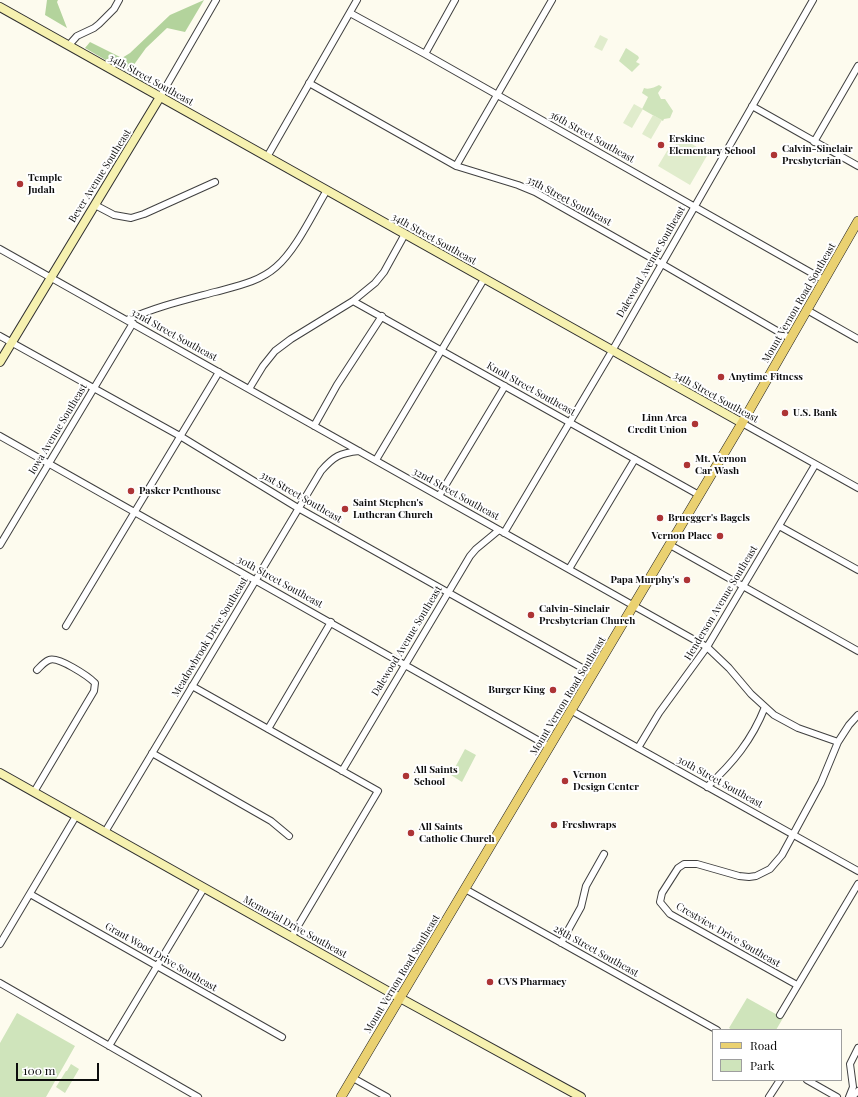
<!DOCTYPE html>
<html>
<head>
<meta charset="utf-8">
<style>
  body { margin:0 }
  #map { position:relative; width:858px; height:1097px; overflow:hidden; background:#fdfbee; font-family:"Playfair Display",serif }
  canvas { display:block }
  .legend { position:absolute; left:712px; top:1029px; width:130px; height:52px; box-sizing:border-box; background:#fff; border:1px solid #9e9e9e; margin:0; padding:5px 7px; list-style:none; font-size:12px; color:#0d0d0d }
  .legend li { display:flex; align-items:center; gap:8px; height:20px }
  .legend b { width:20px; border:1px solid #9e9e9e }
  .scale { position:absolute; left:16px; top:1063px; width:83px; height:18px; box-sizing:border-box; border:2px solid #0d0d0d; border-top:0; padding-left:5px; font-size:12px; line-height:14px; white-space:nowrap; color:#0d0d0d; -webkit-text-stroke:3px #fff; paint-order:stroke }
</style>
</head>
<body>
<div id="map">
<canvas width="858" height="1097"></canvas>
<ul class="legend">
<li><b style="height:5px;background:#ead171"></b>Road</li>
<li><b style="height:11px;background:#cfe4bb"></b>Park</li>
</ul>
<div class="scale">100 m</div>
</div>
<script>
const g = document.querySelector('canvas').getContext('2d');
g.lineJoin = 'round';
function fillPath(path, color) {
  g.fillStyle = color;
  g.fill(path, 'evenodd');
}
function stroke(path, color, width, dash) {
  g.strokeStyle = color;
  g.lineWidth = width;
  g.lineCap = dash ? 'butt' : 'round';
  g.setLineDash(dash || []);
  g.stroke(path);
}
function label(font, color, halo, rows, align = 'center') {
  g.font = font + ' "Playfair Display",serif';
  g.lineWidth = 4;
  g.setLineDash([]);
  g.textBaseline = 'middle';
  g.strokeStyle = halo;
  g.fillStyle = color;
  for (const [text, x, y, turn = 0] of rows) {
    g.save();
    g.translate(x, y);
    g.rotate((+turn || 0) * Math.PI / 180);
    g.textAlign = isNaN(turn) ? turn : align;
    if (halo) g.strokeText(text, 0, 0);
    g.fillText(text, 0, 0);
    g.restore();
  }
}
const green = new Path2D(`
  M626,48L638,56L639,58L636,62L640,64L632,72L619,61Z
  M659,85L662,87L658,93L661,99H665L673,111L670,118L664,119L663,121L642,109L648,97L642,93L644,88C649,90 655,87 659,85Z
  M465,749L476,755L462,782L451,775Z
  M747,998L783,1018L776,1030H732L729,1028Z
  M17,1013L75,1046L46,1097H0V1043Z
  M71,1064L79,1069L65,1093L56,1087L66,1071H67Z`);
const forest = new Path2D(`
  M47,0H58L57,2L67,28L45,15Z
  M204,0L185,32L167,28L146,48L133,66L145,83L85,48L90,42L122,58L130,53L170,15Z`);
const pitch = new Path2D(`
  M600,35L608,39L602,51L594,47Z
  M634,104L643,109L632,128L623,123Z
  M653,115L662,120L651,139L642,134Z
  M679,142L692,144L708,154L690,185L658,166L667,151Z`);
const street = new Path2D(`
  M350,13L425,54L824,280
  M69,45L77,36L94,28L99,24L114,9L119,0
  M425,54L455,0
  M309,83L456,166L518,185L535,192L662,264L791,339
  M160,97L216,0
  M752,106L858,166
  M814,142L858,66
  M267,157L357,0
  M456,166L552,0
  M95,205L114,215L131,218L144,214L215,182
  M0,249L707,647L729,668L751,694L774,715L798,728L838,742
  M353,301L699,495
  M807,310L858,339
  M127,320C155,307 185,300 215,292C237,286 259,282 276,267C296,250 313,213 327,190
  M0,336L180,436L298,508L593,674
  M249,389L263,366L275,351L291,339L353,301L375,283L384,272L405,234
  M742,423L858,488
  M314,426L337,385L382,316
  M0,436L550,747
  M376,460L484,279
  M439,496L505,386
  M779,526L858,570
  M504,533L612,351L813,0
  M0,545L133,323
  M670,545L858,651
  M569,569L635,459
  M66,626L219,372
  M192,686L378,791L292,936
  M572,711L858,871
  M268,729L331,622
  M638,748L659,713L707,647L815,465
  M152,753L271,821L289,836
  M342,771L470,556L476,549L499,530
  M707,787C733,763 752,740 765,707
  M34,792L94,691L95,683C88,676 58,656 49,660C44,662 40,667 37,670
  M105,832L321,471C334,456 340,453 359,451
  M465,889L717,1030
  M30,894L282,1037
  M561,943L581,907L586,886L604,854
  M0,944L76,816
  M0,983L198,1097
  M797,985L670,914L660,902L662,893L678,868L684,864H697L739,876L749,877L756,876L770,869L782,855L821,783L838,742L849,725L858,715
  M780,1015L858,884
  M109,1046L204,888
  M353,1078L387,1097
  M807,1080L837,1097
  M769,1097L780,1080
  M849,1097L853,1087L850,1064L858,1048
  M852,1097L858,1091`);
const secondary = new Path2D(`
  M0,7L742,423
  M0,362L160,97
  M0,773L400,998L581,1097`);
const primary = new Path2D(`
  M341,1097L742,423L858,221`);
const markers = [
  [661,145,4,"#ad3435"],
  [774,155,4,"#ad3435"],
  [20,184,4,"#ad3435"],
  [721,377,4,"#ad3435"],
  [785,413,4,"#ad3435"],
  [695,424,4,"#ad3435"],
  [687,465,4,"#ad3435"],
  [131,491,4,"#ad3435"],
  [345,509,4,"#ad3435"],
  [660,518,4,"#ad3435"],
  [720,536,4,"#ad3435"],
  [687,580,4,"#ad3435"],
  [531,615,4,"#ad3435"],
  [553,690,4,"#ad3435"],
  [406,776,4,"#ad3435"],
  [565,781,4,"#ad3435"],
  [554,825,4,"#ad3435"],
  [411,833,4,"#ad3435"],
  [490,982,4,"#ad3435"]
];
const streetNames = [
  ["34th Street Southeast",151,80,29],
  ["36th Street Southeast",592,137,29],
  ["Bever Avenue Southeast",100,176,-58],
  ["35th Street Southeast",569,201,28],
  ["34th Street Southeast",434,239,29],
  ["Dalewood Avenue Southeast",651,262,-60],
  ["Mount Vernon Road Southeast",799,303,-60],
  ["32nd Street Southeast",174,335,29],
  ["Knoll Street Southeast",531,389,29],
  ["34th Street Southeast",716,397,29],
  ["Iowa Avenue Southeast",58,429,-59],
  ["32nd Street Southeast",456,494,29],
  ["31st Street Southeast",301,497,30],
  ["30th Street Southeast",280,582,29],
  ["Henderson Avenue Southeast",721,603,-59],
  ["Meadowbrook Drive Southeast",210,637,-59],
  ["Dalewood Avenue Southeast",407,641,-59],
  ["Mount Vernon Road Southeast",568,696,-59],
  ["30th Street Southeast",720,782,29],
  ["Memorial Drive Southeast",295,927,29],
  ["Crestview Drive Southeast",728,935,30],
  ["28th Street Southeast",596,951,29],
  ["Grant Wood Drive Southeast",161,957,30],
  ["Mount Vernon Road Southeast",402,974,-59]
];
const poiNames = [
  ["Erskine",669,139],
  ["Elementary School",669,151],
  ["Calvin-Sinclair",782,149],
  ["Presbyterian",782,161],
  ["Temple",28,178],
  ["Judah",28,190],
  ["Anytime Fitness",729,377],
  ["U.S. Bank",793,413],
  ["Linn Area",687,418,"right"],
  ["Credit Union",687,430,"right"],
  ["Mt. Vernon",695,459],
  ["Car Wash",695,471],
  ["Pasker Penthouse",139,491],
  ["Saint Stephen's",353,503],
  ["Lutheran Church",353,515],
  ["Bruegger's Bagels",668,518],
  ["Vernon Place",712,536,"right"],
  ["Papa Murphy's",679,580,"right"],
  ["Calvin-Sinclair",539,609],
  ["Presbyterian Church",539,621],
  ["Burger King",545,690,"right"],
  ["All Saints",414,770],
  ["School",414,782],
  ["Vernon",573,775],
  ["Design Center",573,787],
  ["Freshwraps",562,825],
  ["All Saints",419,827],
  ["Catholic Church",419,839],
  ["CVS Pharmacy",498,982]
];
fillPath(green, '#cfe4bb');
fillPath(forest, '#b3d39c');
fillPath(pitch, '#e0eccc');
stroke(street, '#404040', 8);
stroke(secondary, '#2f2f2f', 10);
stroke(primary, '#1e1e1e', 10);
stroke(street, '#fff', 6);
stroke(secondary, '#f6f1b0', 8);
stroke(primary, '#ead171', 9);
for (const [x, y, r, color] of markers) {
  const dot = new Path2D();
  dot.arc(x, y, r, 0, 2 * Math.PI);
  g.fillStyle = color;
  g.fill(dot);
  stroke(dot, '#fff', 1.5);
}
label('10px', '#0d0d0d', '#fff', streetNames);
label('bold 10px', '#0d0d0d', '#fff', poiNames, 'left');
</script>
</body>
</html>
